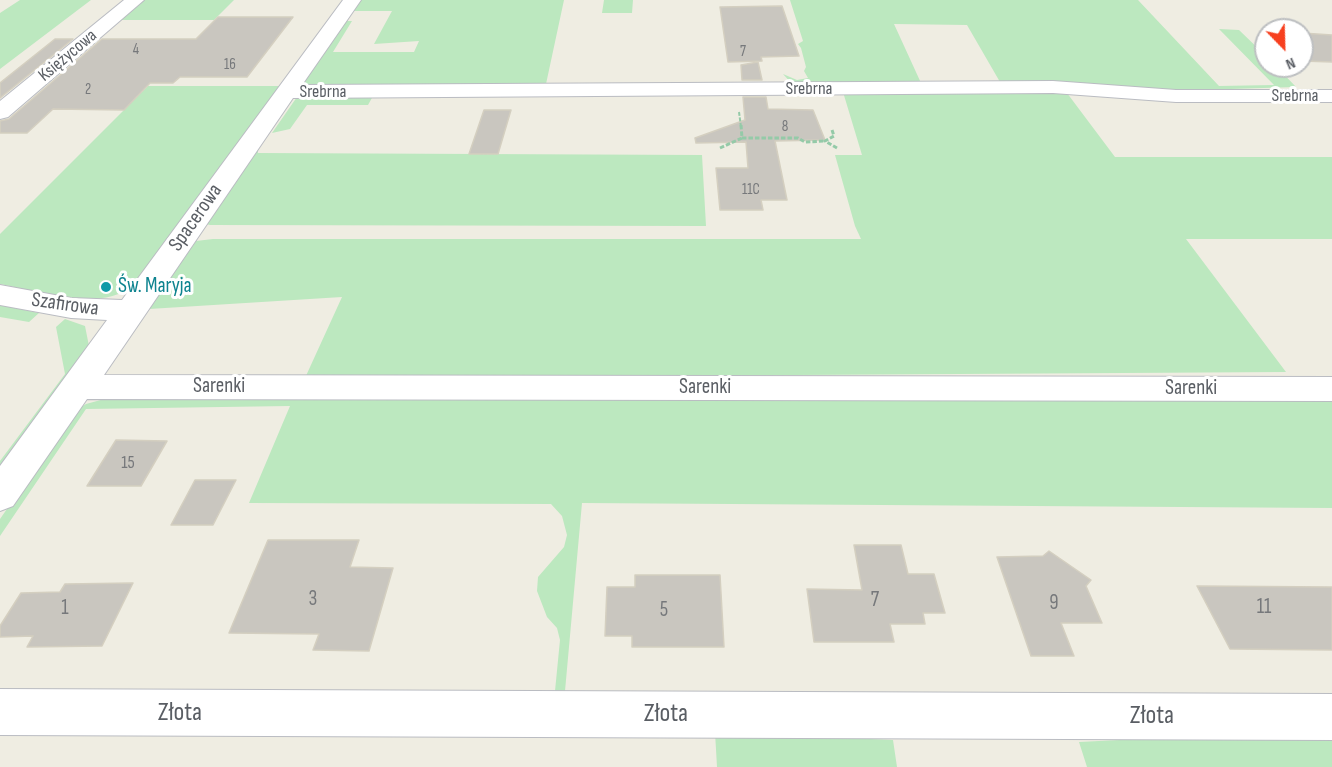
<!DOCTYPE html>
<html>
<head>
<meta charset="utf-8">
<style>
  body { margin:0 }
  #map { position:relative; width:1332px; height:767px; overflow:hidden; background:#efede2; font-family:"Sofia Sans Condensed",sans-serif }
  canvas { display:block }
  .north { position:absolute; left:1254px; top:18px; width:60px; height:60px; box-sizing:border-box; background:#fff; border:2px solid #bdbfc1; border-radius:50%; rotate:157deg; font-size:16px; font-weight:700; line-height:24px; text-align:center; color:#5a5e64 }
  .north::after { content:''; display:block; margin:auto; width:21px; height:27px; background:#f7401f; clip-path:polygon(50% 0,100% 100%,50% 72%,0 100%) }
</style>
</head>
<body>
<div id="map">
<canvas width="1332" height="767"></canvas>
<div class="north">N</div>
</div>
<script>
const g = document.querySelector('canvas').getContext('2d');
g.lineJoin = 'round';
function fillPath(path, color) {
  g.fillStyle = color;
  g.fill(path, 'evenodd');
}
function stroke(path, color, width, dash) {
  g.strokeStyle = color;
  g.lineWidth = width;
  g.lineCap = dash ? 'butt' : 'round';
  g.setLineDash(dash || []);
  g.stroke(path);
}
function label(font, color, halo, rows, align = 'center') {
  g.font = font + ' "Sofia Sans Condensed",sans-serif';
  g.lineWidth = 6;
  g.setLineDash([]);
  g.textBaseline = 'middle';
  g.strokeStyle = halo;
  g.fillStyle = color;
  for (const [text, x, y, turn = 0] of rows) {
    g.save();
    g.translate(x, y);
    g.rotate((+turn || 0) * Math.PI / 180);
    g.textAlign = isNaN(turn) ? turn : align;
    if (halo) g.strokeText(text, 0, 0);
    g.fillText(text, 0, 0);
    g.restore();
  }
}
const green = new Path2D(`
  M20,0H91L0,69V13Z
  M141,0H234L214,20H118Z
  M359,0H564L546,84L302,88L301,83L344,21H352L333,52H414L419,41L374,44L392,11H351Z
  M604,0H633L632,13H602Z
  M790,0H1138L1219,86L1274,85L1219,29L1239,30L1266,56V66H1276L1296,87L1166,91L1000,82L967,25L894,24L921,83L792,84L783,74L797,80L808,78L804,71L806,67L801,48L798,44L803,41Z
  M148,86H281L135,285C98,313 42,292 0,284V234Z
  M843,92L1067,93L1115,157H1332V239H1186L1286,372L305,378L342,297L149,309L196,241L213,239H861L855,226L835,155H862Z
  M373,96L368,105H307L290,129L272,133L297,97Z
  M252,151H258V153L702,155L706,226L210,225L202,223Z
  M0,305L39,313L29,322L0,317Z
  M65,319L85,326L89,346L0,473V461L65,374L56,327Z
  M108,398L1332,401V508L582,503L565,691H555L560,640L557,628L547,617L537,591L538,577L564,547L567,535L562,516L551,504L249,503L290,406L86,409L0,536V519L75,411L86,404Z
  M715,732L893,740L897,767H717Z
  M1259,733L1332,738V767H1087L1079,742Z`);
const building = new Path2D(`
  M782,6L799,56L761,57L762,61L728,62L720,7Z
  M218,17H293L247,77H180L173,83H150L124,110L53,109L27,133H0V121L9,119L102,39H196Z
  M1302,33L1332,35V62L1302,61Z
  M55,39H73L0,98V83Z
  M758,62L762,80H742L741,65Z
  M743,97H766L768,109L813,110L825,140L775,141L787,200H761L763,210H720L716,168H748L746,142L696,143L695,138L745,120Z
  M484,110H511L498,154H469Z
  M116,440L167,441L141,486H87Z
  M195,480H236L213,525H171Z
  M268,540H359L350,567L393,568L369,651L313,650L319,634L229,633Z
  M854,545H901L908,574H934L945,613H923L925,624H890L894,642H814L807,589L862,590Z
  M1049,551L1091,580L1086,586L1102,623H1061L1074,656H1031L997,557L1043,556Z
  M635,575H720L724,647H632V636H605L607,587H635Z
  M133,583L102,646L27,647L33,636L0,637V626L21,593L60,592L65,584Z
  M1197,586L1332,587V650L1230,649Z`);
const pathFar1 = new Path2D(`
  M739,112L741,127`);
const path = new Path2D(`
  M741,125L742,138H798L805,142L825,141
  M832,130L834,136L825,141L837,148
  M720,148L742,138`);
const minor = new Path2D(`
  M124,0H144L8,117L0,119V101Z
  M343,0H361L302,85L1053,81L1176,90H1332V102H1176L1053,93L293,98L104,375L1332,377V401L87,399L13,506L0,511V466L107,320L71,318L0,305V285L71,298L122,300Z
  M0,689L1332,694V740L0,735Z`);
const markers = [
  [106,287,6,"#0f9aa8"]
];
const farNumbernames = [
  ["4",136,50],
  ["7",743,52],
  ["16",230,65],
  ["2",88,90],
  ["8",785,127],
  ["11C",751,190]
];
const farStreetnames = [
  ["Księżycowa",68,56,-40],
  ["Srebrna",809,89],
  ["Srebrna",323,92],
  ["Srebrna",1295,96]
];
const numberNames = [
  ["15",128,463]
];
const streetNames = [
  ["Spacerowa",196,218,-55],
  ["Szafirowa",65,305,8],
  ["Sarenki",219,387],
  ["Sarenki",705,388],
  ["Sarenki",1191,389]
];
const cultureNames = [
  ["Św. Maryja",118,287]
];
const nearNumbernames = [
  ["3",313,600],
  ["7",875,601],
  ["9",1054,604],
  ["11",1264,608],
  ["1",65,609],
  ["5",664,611]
];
const nearStreetnames = [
  ["Złota",180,713],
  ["Złota",666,714],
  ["Złota",1152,716]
];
fillPath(green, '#bce8bf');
fillPath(building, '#c9c6bf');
stroke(building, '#d4cfc0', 1.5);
stroke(minor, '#babcc2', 2);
stroke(pathFar1, '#94caa8', 2, [4, 1.5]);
stroke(path, '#94caa8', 3, [4.5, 2]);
fillPath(minor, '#fff');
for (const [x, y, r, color] of markers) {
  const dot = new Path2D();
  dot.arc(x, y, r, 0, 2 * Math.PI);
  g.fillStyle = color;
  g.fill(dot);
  stroke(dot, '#fff', 2);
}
label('15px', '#76787b', null, farNumbernames);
label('18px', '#5a5e64', '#fff', farStreetnames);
label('18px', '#76787b', null, numberNames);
label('21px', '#5a5e64', '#fff', streetNames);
label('21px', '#0d838f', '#fff', cultureNames, 'left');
label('21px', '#76787b', null, nearNumbernames);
label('26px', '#5a5e64', '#fff', nearStreetnames);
</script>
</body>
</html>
